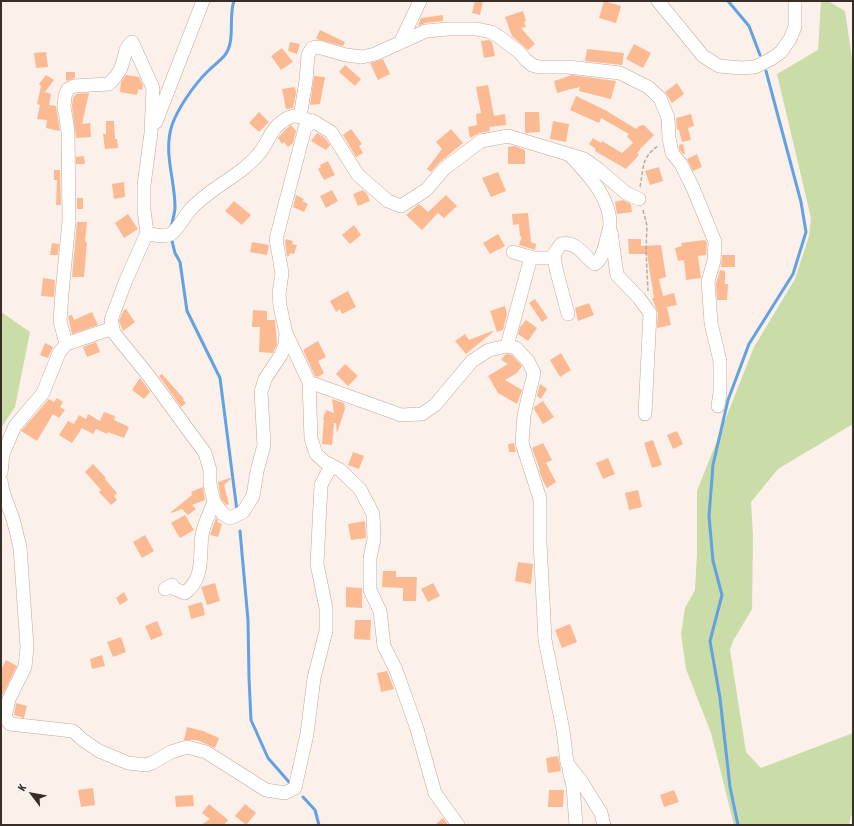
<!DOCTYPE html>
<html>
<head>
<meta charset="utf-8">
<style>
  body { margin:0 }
  #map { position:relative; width:854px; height:826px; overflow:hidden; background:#fbf0ea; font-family:"Asap Condensed",sans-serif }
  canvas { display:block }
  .frame { position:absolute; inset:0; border:2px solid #382e28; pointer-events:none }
  .north { position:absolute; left:12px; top:774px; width:40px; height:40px; -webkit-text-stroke:3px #fff; paint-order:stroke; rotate:302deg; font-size:11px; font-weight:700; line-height:16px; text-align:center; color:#382e28 }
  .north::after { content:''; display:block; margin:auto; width:14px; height:18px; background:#382e28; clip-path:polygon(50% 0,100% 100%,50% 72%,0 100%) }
</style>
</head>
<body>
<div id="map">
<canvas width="854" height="826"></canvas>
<div class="frame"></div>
<div class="north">K</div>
</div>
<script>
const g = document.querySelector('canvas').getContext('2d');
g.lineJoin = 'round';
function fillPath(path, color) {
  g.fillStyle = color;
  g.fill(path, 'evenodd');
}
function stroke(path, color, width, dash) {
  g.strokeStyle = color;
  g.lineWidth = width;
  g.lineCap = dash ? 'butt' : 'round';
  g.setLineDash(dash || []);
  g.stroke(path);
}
const green = new Path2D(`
  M821,1H828L845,11L853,66V424L778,469L751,502L753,536L752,609L733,641L730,650L746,752L761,768L853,733V814L851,816L849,825H734L711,733L686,669L681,634L685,608L695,590L697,554V491L754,347L795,279L809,236L811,218L777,74L818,50Z
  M1,312L30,332L15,407L1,428Z
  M1,527L2,618L1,622Z`);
const stream = new Path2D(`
  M728,1L749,26L760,55
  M171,228C172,221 175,214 175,207C175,179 163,153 172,125C178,108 194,85 207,72C213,66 220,61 225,55C236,40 228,17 234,1
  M172,241L175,253L180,262L187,311L220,378L237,511
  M240,531L248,620L249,678L251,720L268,758L289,782
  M303,797L315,810L319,825
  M738,825L730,787L720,698L710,641L722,595L713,561L709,516L713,465L728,400L749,344L793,274L806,232L801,202L766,71`);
const building = new Path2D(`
  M475,1H483L480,15L472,13Z
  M604,1L621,6L616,23L599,18Z
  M523,11L526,21L524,22L526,27L521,28L535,44L528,50L512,36L505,17Z
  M443,15V21L425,23L418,26L421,18Z
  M320,30L345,42L343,46L316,39Z
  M489,40L492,42L495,56L484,58L481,41Z
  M290,42L300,44L297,54L288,51Z
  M634,44L651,53L643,68L626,59Z
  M282,48L293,62L281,70L271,56Z
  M587,49L624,53L622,65L585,61Z
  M46,52L48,67L36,68L34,53Z
  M383,59L390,74L378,80L370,63Z
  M345,65L361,79L355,86L339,72Z
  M66,72H75V78L66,81Z
  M46,75L54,80L45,92L51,94L49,105L56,106L60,131L46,128L47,120L37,119L40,105L37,104L41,86L39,84Z
  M126,75L139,77L143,85L142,90L138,89L137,95L120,92L121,82Z
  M572,75L616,81L611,99L579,91L580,87L572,89H569L568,90L557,93L554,81Z
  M314,76L325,77L320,104L310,105Z
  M677,83L684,94L672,103L665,92Z
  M488,85L494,116L505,114L506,125L489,127L490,131L479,133L470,138L468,127L477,125L476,114L481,113L476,87Z
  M295,87L296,93L293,108L286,109L282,89Z
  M89,93L82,124L90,123L91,137L76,138L72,106L73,98L76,94Z
  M576,96L605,110L636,129L639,126L644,125L654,135L640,149V150L637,153L639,155L626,169L595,151L596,149L589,144L593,138L601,143L602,141L622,153L633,143L627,136L629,134L601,118L599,123L570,110Z
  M259,112L269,122L259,132L249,123Z
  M525,112H539L540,132L525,133Z
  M691,114L694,126L688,128L691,140L682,142L679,130H677L676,118Z
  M106,121H114L115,139H117L118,148L105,149L103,134H106Z
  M553,121L569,124L566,142L550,139Z
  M291,125L296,131L293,143L288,147L284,142L282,144L278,138L285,130Z
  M351,129L362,144L359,146L363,153L356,157L343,135Z
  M451,129L463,143L439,163L431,172L427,169L442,149L436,142Z
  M317,133L325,138L330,145L326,150L311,141Z
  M683,144L685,154H683L679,149V145Z
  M515,146L525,150V164H508V147Z
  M697,154L702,167L693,171L687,159Z
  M84,156L85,164H76V157Z
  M328,161L335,175L324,180L318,169L321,167L320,165Z
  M659,167L663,181L650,185L645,171Z
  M54,170H60L61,205H56L57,180H54Z
  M498,172L506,191L491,197L482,178Z
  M124,182L125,197L114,199L112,184Z
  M332,190L338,201L326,208L320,196Z
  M363,190L367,194L370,201L358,206L353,194Z
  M296,195L304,199L302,201L308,204L304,212L293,207Z
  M446,195L457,206L444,218L438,213L422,230L406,215L419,204L428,212Z
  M77,198H83V209H77Z
  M623,200L631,204L632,212L617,214L615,202Z
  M234,201L251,215L242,225L225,211Z
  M528,213L531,242L536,244L535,250L519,245L522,236L520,237L519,224L513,225L512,214Z
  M128,214L138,229L124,238L115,223Z
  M77,222H87L85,242H87L84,277H72Z
  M354,225L361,235L350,244L342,235Z
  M498,234L505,246L490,254L483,243Z
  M286,239L293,241L292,244L297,245L294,254L290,253L289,256H287L285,242Z
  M628,239H641V246L661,245L666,277L659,279L663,296L674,293L677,305L667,307L671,325L657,328L658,313L652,298H654L647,254H629Z
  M705,240L707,243L706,255L698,256L701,278L686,280L684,260L678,261L675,248L682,246L681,243Z
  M252,242L269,245L267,255L250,252Z
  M52,243L59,244L58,255H50Z
  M722,255H735V267H721Z
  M720,270L725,271V284H728L727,300H717L716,284Z
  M43,278L55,280L54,297L41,296Z
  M348,291L356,307L342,314L340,309L336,312L330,301Z
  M535,299L548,318L542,322L529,303Z
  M589,303L594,315L578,321L575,308Z
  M505,306L507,314L503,330L497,332L490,311Z
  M126,309L135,322L123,331L119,321L123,311Z
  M253,310L267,311V320H275L277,345L273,353L259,352L260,327H252Z
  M92,312L98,325L72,334L68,316L72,315L74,320Z
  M526,320L537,328L528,341L518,334L520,327Z
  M492,331L493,332L466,354L455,341L465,334L469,340Z
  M318,341L326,357L318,361L324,373L318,377L315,376L303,350Z
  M96,342L100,352L87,357L83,347Z
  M45,343L53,347L48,358L40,355Z
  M561,353L571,370L560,377L550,360Z
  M507,354L512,355L522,366L517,373L505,380L522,390L517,404L498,393L488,376L508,364L501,360L505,355Z
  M345,364L358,376L348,386L336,374Z
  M162,374L184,399L183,400L186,403L181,407L159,376Z
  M140,378L150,392L144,399L132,390Z
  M540,384L547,389L541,399L537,396Z
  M57,398L63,402L60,407L65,410L59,418L53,414L37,441L21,431L49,399L54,402Z
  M332,399L344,403L345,409L337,433L336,423H334L332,445L322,444L324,419H323L326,410L334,413Z
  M543,401L554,417L543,424L534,409V407Z
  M104,412L115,416L114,420L129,427L124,438L108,432L107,434L96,429L93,434L82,428L72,443L59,435L68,421L74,424L79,415L86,419L88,414L100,421Z
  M677,431L683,444L673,449L667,435Z
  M653,440L662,465L652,468L644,443Z
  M514,443L516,452H509L508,444Z
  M543,443L552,460L546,463L556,482L547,488L543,481L539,470H540L532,448Z
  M353,452L364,456L359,469L348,465Z
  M608,458L615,474L603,479L596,463Z
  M93,464L106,478L105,479L117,493L114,496L117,500L111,505L99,492L101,490L85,472Z
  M233,477L224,485L229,504L226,505L221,499L218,482Z
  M203,487L205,500L192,505L196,509L188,515L182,509L172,513L171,512L192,495L191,492Z
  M638,490L642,507L629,510L625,493Z
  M185,515L194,530L180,538L171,523Z
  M216,518L218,520L217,522L222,524L218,537L210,535Z
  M365,521L366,538L351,540L348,524Z
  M145,535L154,551L142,558L133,542Z
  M518,562L533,564L531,584L515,581Z
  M383,571H396V577H417L416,601H403V588L382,587Z
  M215,583L220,601L207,605L201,587Z
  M433,583L440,596L428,602L421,589Z
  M346,587L362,588V608L346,607Z
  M124,592L128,600L120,605L116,598Z
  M202,602L205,615L191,619L188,606Z
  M355,620H371L370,640L354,639Z
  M157,621L163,635L151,640L145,626Z
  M570,624L577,642L562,648L555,630Z
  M121,637L126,652L113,657L107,642Z
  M102,655L105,666L92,669L90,659Z
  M6,660L17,666L1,698V670Z
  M387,671L394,689L381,692L377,673Z
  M16,703L27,706L24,718L14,715Z
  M187,727L203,731L219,738L215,748L197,740H184Z
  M558,756L561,771L548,773L546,758Z
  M93,788L95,805L81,807L78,790Z
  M549,790H564L563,807H548Z
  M674,790L679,802L664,807L660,795Z
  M193,795L194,806L176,807L175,796Z
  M209,804L228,820L224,825H201L210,819L202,813Z
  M245,804L256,813L246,825L235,816Z
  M443,818L448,825H435Z`);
const path = new Path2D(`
  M640,187C644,166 641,158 659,145
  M643,210L647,226L646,251L648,291`);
const minor = new Path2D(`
  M658,1L703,56L719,66L741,68L755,67L771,59L781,52L790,39L795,27V1
  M400,43L420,1
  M300,117L306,81L308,55L312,48L318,47L346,55L362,57L375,54L426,31L448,29H477L491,32L498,36L519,52L526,60L532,65L539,67H568L620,73L648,87L660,98L668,118L669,138L672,153L681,164L693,188L715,242L714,261L708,281L711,323L720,361V393L718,406
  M156,122L203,1
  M611,232L617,275L639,298L650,313L645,414
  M147,233C155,235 164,238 171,234C179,228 184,217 190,210C210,187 242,176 261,151C271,137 272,125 290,117C297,114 302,118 308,120
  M513,252L533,258H554
  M568,314L556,269L554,254L561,244C578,241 583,256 595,264C602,259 604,250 606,242C607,236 610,230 610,224C610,196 587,174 570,155
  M286,333L309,382L311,438L316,454L325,462L340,470L360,489L373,514L374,539L370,558V590L380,611L384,646L396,670L417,729L435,793L458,825
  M66,344L60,321L62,293L69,221L68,131L64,106L65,96L68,89L74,86L109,84C114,78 120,73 122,65C125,57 124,48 132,42L153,88L151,133L144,185V210L147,233L126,280L111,320L114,333L148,375L205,453L210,470V484L214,502L223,514L230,518L243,512L253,496L257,471L264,445L261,392L265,379L281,355L285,345L286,333L280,306L279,294L282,273L276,239L305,128L313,121L331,132L358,175L388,201L401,206L426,190L444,169L481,141L508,136L584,159L598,169L626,193L639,199
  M507,346L531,257
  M309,382L401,415L422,414L435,405L472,361L489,350L507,346L516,348L528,361L534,373L524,415L522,443L540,499V542L545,640L563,730L567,763L581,781L601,813L604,825
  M1,473L3,454L15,426L43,393L59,353L66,344L113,328
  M1,481L3,492L13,519L20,547L27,647L25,667L9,699L5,717L10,724L73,731L83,740L99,751L128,763L146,765L152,763L171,752L187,747L206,752L266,790L285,793L295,788L307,734L314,678L326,631V608L317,564L321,485L331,466
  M165,589L172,585L175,589L185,593C205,577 199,557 202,535C204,523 210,513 214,502
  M569,770L573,786L576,825`);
fillPath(green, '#cadca7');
stroke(stream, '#62a2e2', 3);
fillPath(building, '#fcba93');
stroke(minor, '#c1a89a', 14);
stroke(path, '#b6aca6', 1.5, [4, 2]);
stroke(minor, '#fff', 13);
</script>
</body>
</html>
